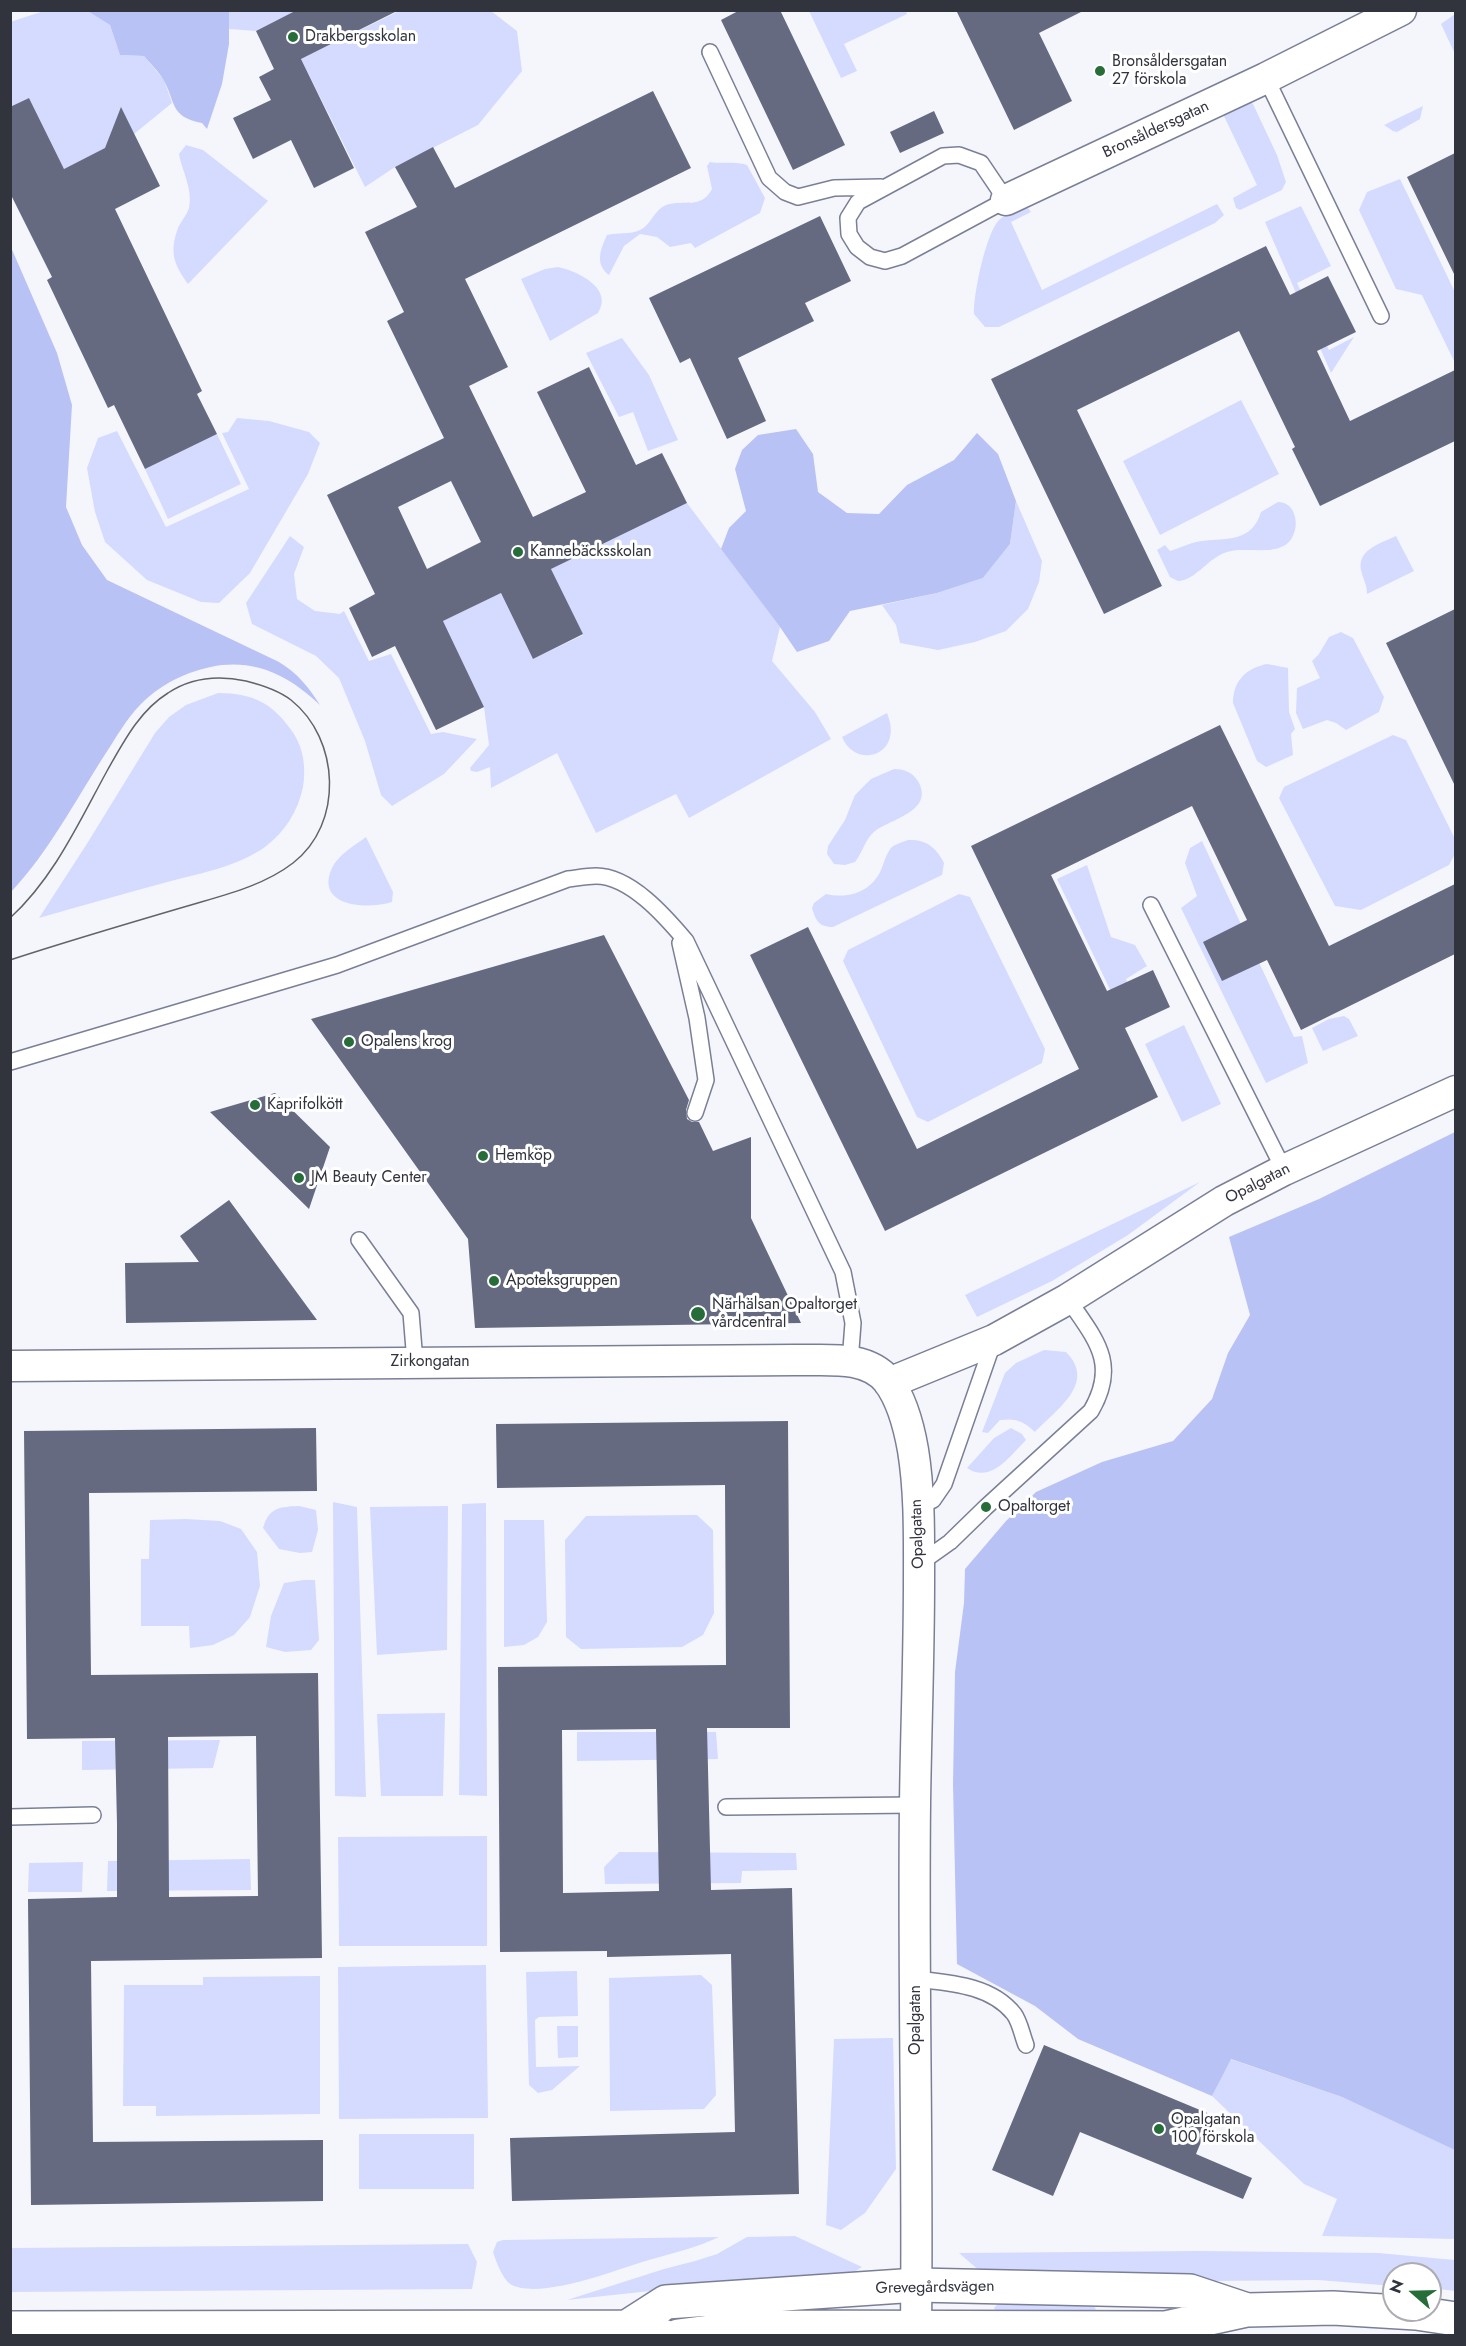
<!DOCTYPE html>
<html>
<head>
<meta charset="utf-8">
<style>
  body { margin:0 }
  #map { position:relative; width:1466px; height:2346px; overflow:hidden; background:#f5f6fb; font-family:Jost,sans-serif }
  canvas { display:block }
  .frame { position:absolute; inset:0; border:12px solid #31333d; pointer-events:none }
  .north { position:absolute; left:1382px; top:2262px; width:60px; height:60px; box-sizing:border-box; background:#fff; border:2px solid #adadb1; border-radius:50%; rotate:290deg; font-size:16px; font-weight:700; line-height:24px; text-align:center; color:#31333d }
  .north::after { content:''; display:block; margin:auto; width:21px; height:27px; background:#266d39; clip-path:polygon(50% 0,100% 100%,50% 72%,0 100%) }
</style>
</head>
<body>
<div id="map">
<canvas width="1466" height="2346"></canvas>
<div class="frame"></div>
<div class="north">N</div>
</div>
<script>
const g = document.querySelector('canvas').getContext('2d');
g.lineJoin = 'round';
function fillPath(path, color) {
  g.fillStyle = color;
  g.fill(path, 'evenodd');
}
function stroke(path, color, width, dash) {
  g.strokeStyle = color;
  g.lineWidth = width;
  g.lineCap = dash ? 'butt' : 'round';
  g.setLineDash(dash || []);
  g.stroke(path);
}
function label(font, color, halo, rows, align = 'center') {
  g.font = font + ' Jost,sans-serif';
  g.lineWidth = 6;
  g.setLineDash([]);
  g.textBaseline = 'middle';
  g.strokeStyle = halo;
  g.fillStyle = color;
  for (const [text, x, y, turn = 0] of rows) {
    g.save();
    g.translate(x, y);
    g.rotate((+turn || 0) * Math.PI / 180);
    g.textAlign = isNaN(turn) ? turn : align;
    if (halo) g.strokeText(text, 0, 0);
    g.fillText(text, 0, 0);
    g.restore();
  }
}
const green = new Path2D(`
  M88,10L110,25L120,55L144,56L164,80L172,103L134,134L64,169L29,98L11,107L10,22L44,11Z
  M229,11H297L256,31L229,29Z
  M399,11H491L517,31L522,71L478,125L395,167L365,187L301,59Z
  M906,11L907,14L844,44L857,71L841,78L809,11Z
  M1455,14V54L1441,24Z
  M1250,102L1253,104L1277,155L1286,182L1282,190L1240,210L1236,208L1233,198L1257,185L1222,112Z
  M1423,106L1420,119L1397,132L1393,131L1384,125Z
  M186,145L203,150L268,201L188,284C174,265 169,252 178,228C181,221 187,215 189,208C193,189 182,171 179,154Z
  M710,162C722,164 736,161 747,165L765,198L760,213L695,248L691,243L670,247L657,237L640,234L624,246L609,275C594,264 601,248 607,235C617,232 630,235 640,230C651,225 654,210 666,205C684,199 701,210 712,189L707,166Z
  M1400,179L1455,292L1454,361L1422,295L1396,289L1359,210L1367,192Z
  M1217,204L1224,215L1215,223L999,327H985L974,314C973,295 986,233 999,220C1005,214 1020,208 1028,208L1031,212L1011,222L1042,290Z
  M1301,206L1331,266L1297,283L1329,350L1354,337L1331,373L1265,222Z
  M558,267C577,271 614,288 598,313L550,341L521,279L545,269Z
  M622,338L649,375L678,440L648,451L633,412L619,417L586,353Z
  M1241,400L1279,474L1160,535L1123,461Z
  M237,418L269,421L309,432L320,443L308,474L250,573L219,603L201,602L147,580L105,542L95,512L87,468L98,438L117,431L166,527L249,489L222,433L228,432Z
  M217,434L241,484L168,519L145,469Z
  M1016,501L1042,561L1039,582L1028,609L1006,631L975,642L938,650L900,643L896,625L882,605L937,593L983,578L1010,544Z
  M1278,502C1284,502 1290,505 1293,511C1296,518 1297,526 1294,533C1285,561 1246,544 1224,553C1207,560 1194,581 1178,581L1170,577L1157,550L1165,545L1170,551C1180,548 1192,542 1202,541C1228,538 1252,542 1261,512Z
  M687,503L780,627L772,661L815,712L831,739L689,818L676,794L596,833L557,753L491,788L490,767L477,772L471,771L470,768L489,745L484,707L443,621L501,593L533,659L583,635L551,569Z
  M290,536L304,547L294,574L297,599L315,611L340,614L344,611L369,661L391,654L431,734L443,732L477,739L444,774L392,806L381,795L365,741L339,678L316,656L252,624L246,603Z
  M1396,536L1414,571L1367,594C1367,584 1363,579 1361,570C1357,549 1382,543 1396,536Z
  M1341,632L1353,638L1384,697L1379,712L1346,730L1336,723L1327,720L1303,729L1296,713L1297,688L1320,678L1312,661L1319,654L1329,637Z
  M1267,664L1288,668L1289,712L1295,729L1291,734L1293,755L1266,767L1257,761L1233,703C1233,680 1247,668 1267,664Z
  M218,693C254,693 274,704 294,734C304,750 306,769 303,787C298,811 285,832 265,847C238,866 202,873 171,881C127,893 83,905 39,918L88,842L155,733L169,717L186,705Z
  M887,713C905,756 855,770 842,737Z
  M1393,735L1406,740L1455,839V854L1449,865L1361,910L1335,906L1279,798L1284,787Z
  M894,769C904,769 912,772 918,781C935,811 891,819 875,831C865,839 863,852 855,862L845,865L834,864L827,854L828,846L845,820L855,795L871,779Z
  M366,837L393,892L392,902C368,910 314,907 332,868C338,855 354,846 366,837Z
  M908,840C926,839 936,847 944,863L942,875L833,927C819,927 816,921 812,908L814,903L826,894C849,899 871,892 881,870C884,863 886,854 891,848C895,844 903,842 908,840Z
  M1202,841L1294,1037L1302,1036L1308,1063L1266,1083L1181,908L1197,896L1185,863L1190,848Z
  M1087,865L1111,937L1135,945L1147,966L1126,979L1142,1020L1128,1027L1057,879Z
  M959,894L970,897L1045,1049L1042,1063L928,1122L917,1117L843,961L848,950Z
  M1344,1016L1349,1019L1358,1036L1323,1051L1312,1028L1329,1019Z
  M1184,1025L1221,1104L1182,1122L1145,1044Z
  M1200,1182L1128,1235L1052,1281L977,1317L965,1295Z
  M1044,1350L1066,1352C1097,1383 1057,1409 1035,1432C1023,1421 1017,1418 1000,1420L988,1433L982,1432L1005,1373L1016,1363Z
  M1011,1428L1022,1434L1026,1440C1010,1456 991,1484 967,1468L994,1438Z
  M333,1502L357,1507L366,1797L335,1796Z
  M486,1503L487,1796L459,1795L462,1504Z
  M299,1506L316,1510L318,1530L312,1552L300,1553L279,1549L263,1528C269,1507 280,1507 299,1506Z
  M448,1506L447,1650L377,1655L370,1507Z
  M697,1515L713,1530L714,1613L703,1635L682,1647L581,1649L566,1637L565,1540L586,1516Z
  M186,1519L220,1521L241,1529L257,1552L260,1586L250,1617L234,1635L213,1645L190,1648L189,1626H141V1559H149L150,1520Z
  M504,1520H544L547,1622L538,1637L524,1645L504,1647Z
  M304,1580H315L319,1640L311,1650L285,1652L266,1647L271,1616L284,1583Z
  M445,1713L443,1796H381L377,1714Z
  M577,1732H716L718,1759L577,1761Z
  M220,1740L213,1768L82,1770V1741Z
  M487,1836V1946H339L338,1837Z
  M619,1852L796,1853L797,1870L742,1871L741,1883L605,1884L604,1867Z
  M250,1859L251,1890L107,1891L108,1861Z
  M83,1862L82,1892H28L29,1863Z
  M486,1965L488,2118L339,2119L338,1967Z
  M577,1971L578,2016L539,2017L535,2020L536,2067L580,2066L552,2090L538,2093L529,2085L526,1972Z
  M701,1975L712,1985L716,2095L704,2109L610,2111L609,1978Z
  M320,1976V2114L156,2116V2106H123L124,1985H203V1977Z
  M557,2026H578V2057L558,2058Z
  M893,2038L896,2169L865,2213L841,2230L826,2225L834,2039Z
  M1230,2059L1342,2097L1456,2150L1455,2239L1322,2236L1337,2199L1304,2184L1212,2096Z
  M359,2134H474V2189H359Z
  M795,2236L862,2267L848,2276L687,2287L567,2300L664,2269L695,2261L717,2254L747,2237Z
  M719,2237C696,2248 673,2253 649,2260C618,2269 539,2301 510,2284C502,2278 496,2261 493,2252L497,2242L503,2240Z
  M468,2244L477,2262L472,2289L11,2292V2248Z
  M1200,2251L1378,2253L1455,2260V2291L1430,2288V2274H1394V2286L1318,2280L1014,2283L982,2273L959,2253Z
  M1004,2297H1087L1096,2309L1085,2320L1000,2319L994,2308Z`);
const forest = new Path2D(`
  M88,11H229V44L222,84L207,129L202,123C169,117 176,101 163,79C158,71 150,63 144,56L120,55L110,25Z
  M10,245L57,353L72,405L66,507L82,545L107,580L279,662C298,674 308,686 320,705C291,678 262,661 222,665C192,669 163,682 141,704C126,719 116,738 104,756C75,801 48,853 11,892Z
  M796,429L813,454L818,492L847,513L879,514L907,485L954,460L977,433L998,454L1016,501L1010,544L983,578L937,593L850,611L829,641L797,652L780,627L721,549L729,528L746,511L735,469L742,450L758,435Z
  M1455,1132V2150L1342,2097L1231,2059L1212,2096L1078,2039L1035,2006L957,1964L953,1784L955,1672L964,1603L965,1569L1006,1521L1036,1492L1102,1462L1173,1441L1212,1399L1228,1353L1250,1315L1229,1237L1319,1199Z`);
const building = new Path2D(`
  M297,10H399L301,59L354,168L314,188L291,140L253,159L233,118L271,100L259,77L274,69L256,31Z
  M740,10H780L845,145L793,170L721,20Z
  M956,10H1085L1039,33L1072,101L1014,130Z
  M653,91L691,168L465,279L508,367L469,386L533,517L586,492L537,392L589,367L636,465L662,453L687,503L551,569L583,634L533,659L501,593L443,621L484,707L436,730L395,646L372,657L349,608L375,594L327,495L444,438L387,321L404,312L365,232L417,207L395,167L433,147L455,188ZM451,481L481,542L427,569L398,507Z
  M29,98L64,169L105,148L121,107L160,186L115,209L202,391L197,394L217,434L145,469L114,405L108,408L47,280L52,277L10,193V107Z
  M934,111L944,133L900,153L890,132Z
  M1455,153V276L1407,177Z
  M820,216L851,281L805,303L814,321L738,358L766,421L727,439L690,358L680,363L649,298Z
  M1266,246L1290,295L1328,276L1356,332L1317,351L1350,421L1455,370V441L1320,506L1292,449L1295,447L1239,331L1077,410L1162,586L1104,614L991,379Z
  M1455,609V786L1386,643Z
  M1220,725L1329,946L1455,884V954L1301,1030L1267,960L1222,981L1203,942L1247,920L1192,806L1051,875L1107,991L1153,970L1170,1007L1125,1028L1158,1097L885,1231L750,955L808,927L917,1149L1079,1069L971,846Z
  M604,935L689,1100L686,1110L687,1119L692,1122H699L713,1151L751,1137V1218L801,1323L475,1328L468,1239L311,1019Z
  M275,1093L330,1147L309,1209L210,1112Z
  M229,1200L317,1320L126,1323L125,1263L199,1262L180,1236Z
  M788,1421L790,1728H707L711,1890L792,1888L799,2194L512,2201L510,2138L735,2132L731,1954L607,1957V1951L500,1952L498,1667L726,1665L725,1485L497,1488L496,1424ZM656,1729L659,1891L563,1893L562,1730Z
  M316,1428L317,1491L89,1493L91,1675L318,1673L322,1958L91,1961L93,2142L323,2140V2201L31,2205L28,1899L117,1897V1824L115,1738L27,1739L24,1431ZM256,1736L258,1896L169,1897L168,1737Z
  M1044,2045L1212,2115L1196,2154L1252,2178L1243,2199L1080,2132L1053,2196L992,2170Z`);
const service = new Path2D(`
  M710,52L769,178L785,192L798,197L834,188L881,187
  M1266,78L1381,316
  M959,155L981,163L1006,200L902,256L885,261L870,257L857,247L849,234L848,218L858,202L943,156Z
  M1151,905L1284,1170
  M680,943L697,1018L706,1080L695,1113
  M10,1062L337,965L568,879C577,878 587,876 596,876C630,876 665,916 686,941L843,1272L853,1323L850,1362
  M359,1240L411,1313L415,1362
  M918,1507L933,1500L944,1484L994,1340
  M919,1564L950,1542L986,1507L1091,1411C1119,1363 1095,1339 1068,1299
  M726,1807L915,1805
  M10,1817L93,1815
  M916,1979C950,1983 991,1985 1014,2014C1020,2022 1022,2035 1026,2045`);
const minor = new Path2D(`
  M1006,200L1266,78L1401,10
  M10,1366L794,1360C825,1361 866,1354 888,1381C902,1400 909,1427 913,1450C920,1493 919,1539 919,1582C919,1656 916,1730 915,1804C913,1979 918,2154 916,2328
  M889,1383L994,1340L1068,1299L1224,1201L1284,1170L1456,1091`);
const tertiary = new Path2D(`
  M627,2327L666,2302L917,2285L1190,2291L1247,2310
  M10,2328L627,2327L663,2336
  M678,2336L749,2327L1165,2328L1247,2310L1333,2308L1416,2313L1456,2319`);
const tram = new Path2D(`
  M10,918C54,878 79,822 107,771C123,743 139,711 168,693C192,677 218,675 246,681C262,685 278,690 291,700C340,739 344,824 293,863C262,887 220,896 184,907C126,924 68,941 10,960`);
const markers = [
  [293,37,6,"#266d39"],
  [1100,71,6,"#266d39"],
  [518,552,6,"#266d39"],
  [349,1042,6,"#266d39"],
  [255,1105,6,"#266d39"],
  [483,1156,6,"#266d39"],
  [299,1178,6,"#266d39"],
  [494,1281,6,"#266d39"],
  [698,1314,8,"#266d39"],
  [986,1507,6,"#266d39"],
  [1159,2129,6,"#266d39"]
];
const poiNames = [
  ["Drakbergsskolan",305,37],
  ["Bronsåldersgatan",1112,62],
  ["27 förskola",1112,80],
  ["Kannebäcksskolan",530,552],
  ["Opalens krog",361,1042],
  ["Kaprifolkött",267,1105],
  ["Hemköp",495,1156],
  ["JM Beauty Center",311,1178],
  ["Apoteksgruppen",506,1281],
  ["Närhälsan Opaltorget",712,1305],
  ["vårdcentral",712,1323],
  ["Opaltorget",998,1507],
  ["Opalgatan",1171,2120],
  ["100 förskola",1171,2138]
];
const streetNames = [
  ["Bronsåldersgatan",1156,130,-25],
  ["Opalgatan",1258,1184,-27],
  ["Zirkongatan",430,1362],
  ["Opalgatan",918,1534,-92],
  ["Opalgatan",916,2020,-90],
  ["Grevegårdsvägen",935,2288,-1]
];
fillPath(green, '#d4dbfe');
fillPath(forest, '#b8c2f4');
fillPath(building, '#656a81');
stroke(service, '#7a7f96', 18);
stroke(minor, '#7a7f96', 33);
stroke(tertiary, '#7a7f96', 36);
stroke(service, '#fff', 15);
stroke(minor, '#fff', 30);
stroke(tertiary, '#fff', 33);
stroke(tram, '#61636c', 1.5);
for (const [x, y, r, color] of markers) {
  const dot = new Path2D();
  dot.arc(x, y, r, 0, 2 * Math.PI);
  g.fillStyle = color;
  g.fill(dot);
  stroke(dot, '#fff', 2);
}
label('16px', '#31333d', '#fff', poiNames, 'left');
label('16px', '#31333d', '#fff', streetNames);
</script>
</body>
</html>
